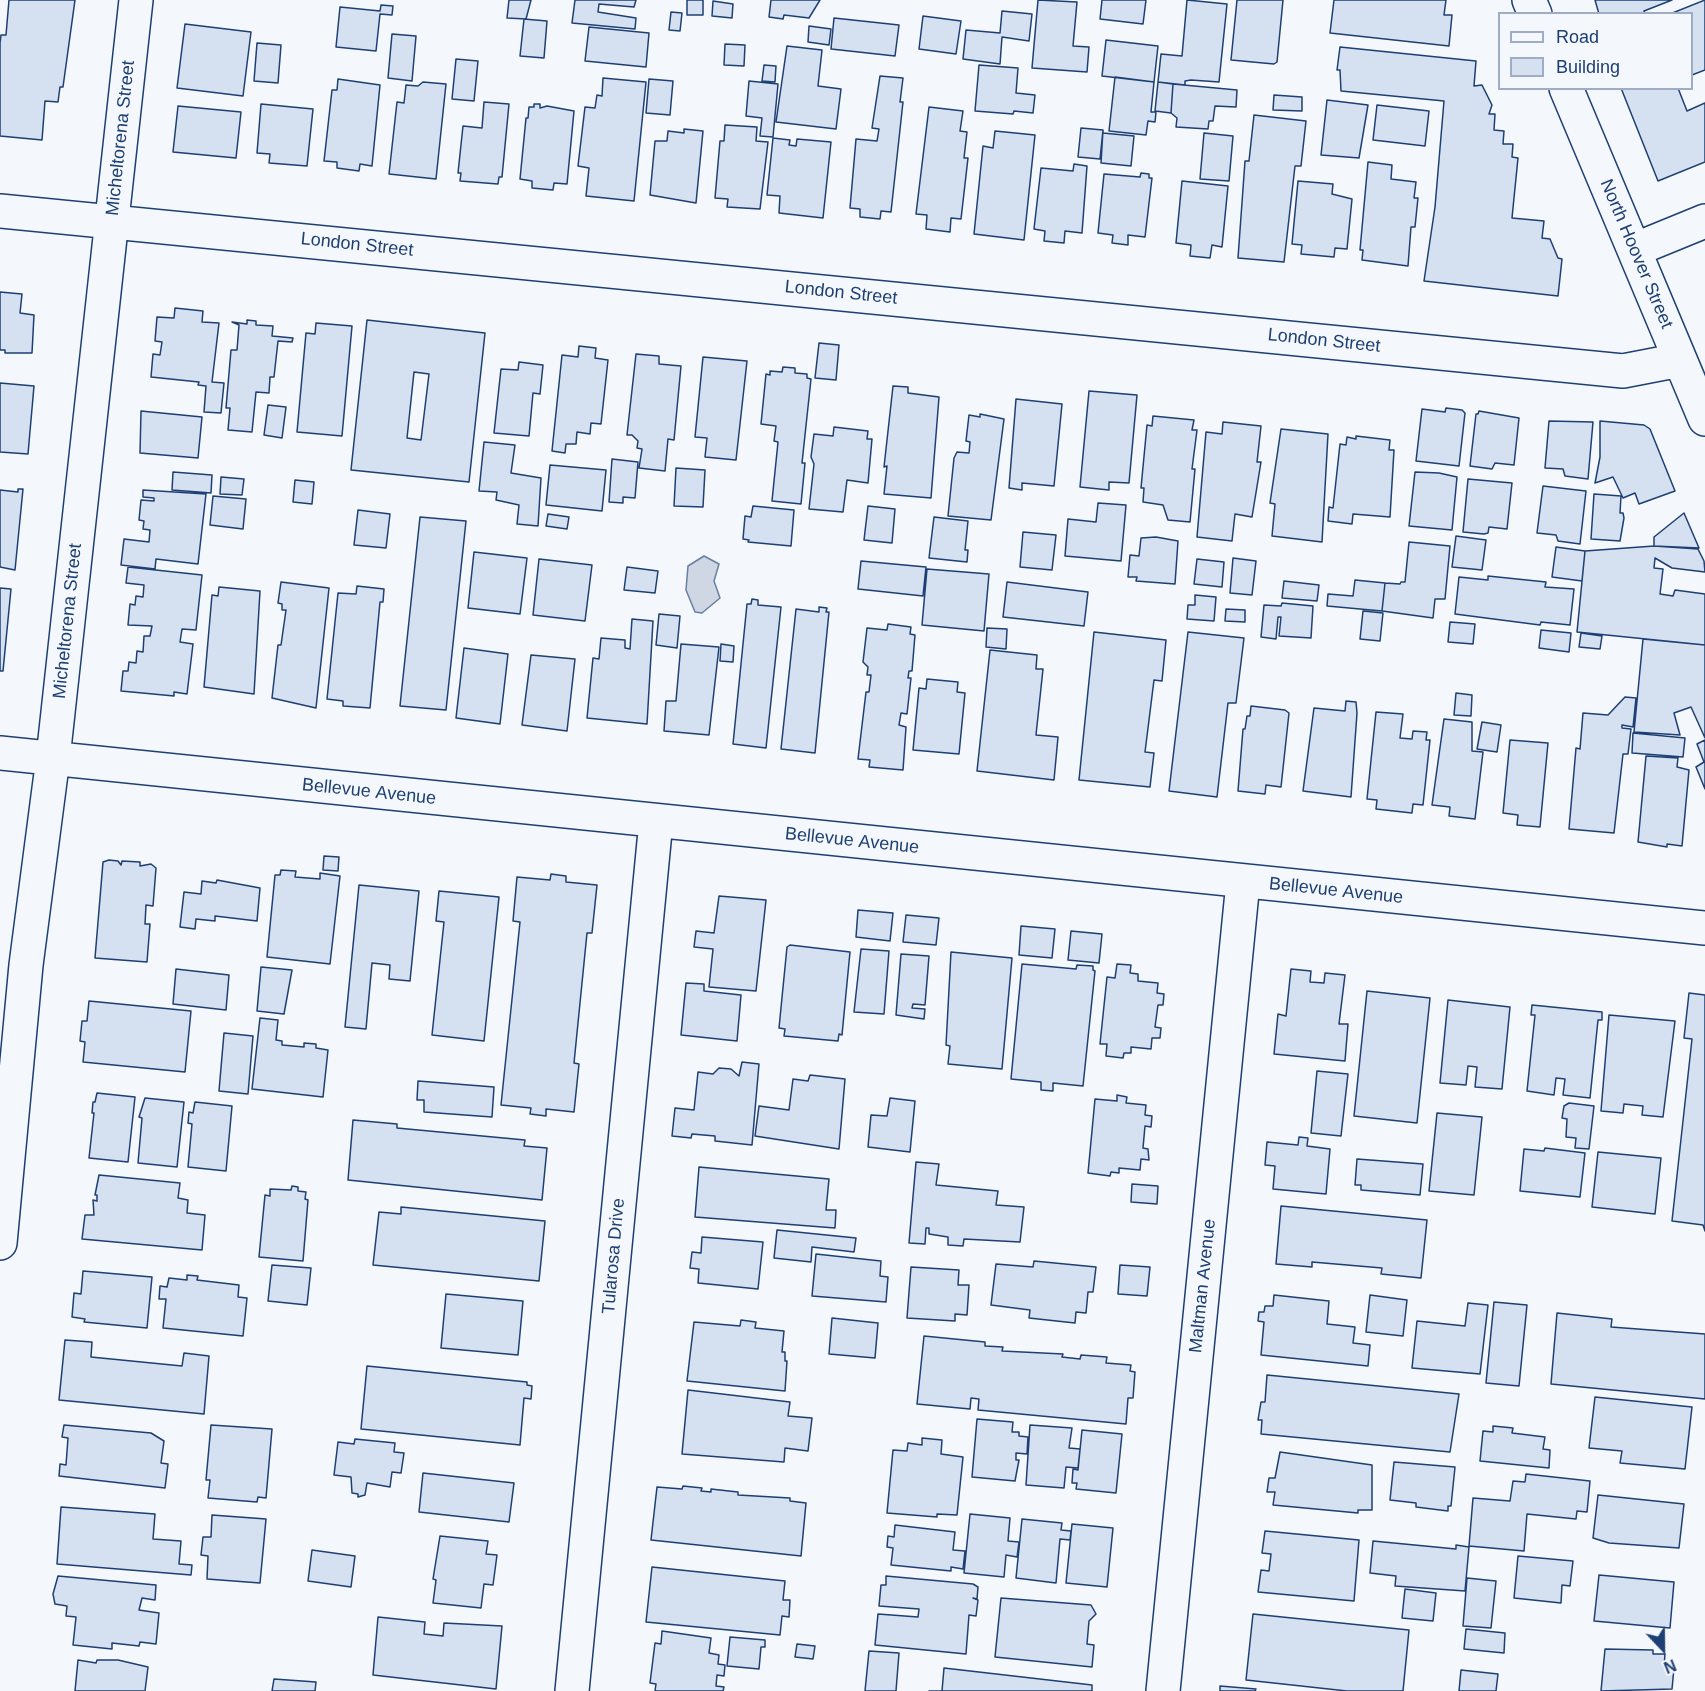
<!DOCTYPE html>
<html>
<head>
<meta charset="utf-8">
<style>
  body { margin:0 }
  #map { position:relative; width:1705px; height:1691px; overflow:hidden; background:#f4f7fb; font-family:Arial,sans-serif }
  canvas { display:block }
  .legend { position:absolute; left:1498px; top:12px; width:195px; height:78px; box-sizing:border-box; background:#f4f7fb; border:2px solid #9eadc5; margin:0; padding:8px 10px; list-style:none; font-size:18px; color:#1d3f73 }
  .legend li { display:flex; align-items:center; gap:12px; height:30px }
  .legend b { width:30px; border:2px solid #9eadc5 }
  .north { position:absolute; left:1633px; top:1619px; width:60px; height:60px; -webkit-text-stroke:4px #f4f7fb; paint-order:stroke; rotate:158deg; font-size:16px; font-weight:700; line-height:24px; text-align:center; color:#1d3f73 }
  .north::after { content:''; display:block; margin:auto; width:21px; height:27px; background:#1d3f73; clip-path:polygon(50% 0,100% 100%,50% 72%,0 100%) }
</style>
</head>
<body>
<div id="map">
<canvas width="1705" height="1691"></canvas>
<ul class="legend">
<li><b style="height:8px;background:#f4f7fb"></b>Road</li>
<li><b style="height:16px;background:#d5e0f0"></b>Building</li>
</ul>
<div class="north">N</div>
</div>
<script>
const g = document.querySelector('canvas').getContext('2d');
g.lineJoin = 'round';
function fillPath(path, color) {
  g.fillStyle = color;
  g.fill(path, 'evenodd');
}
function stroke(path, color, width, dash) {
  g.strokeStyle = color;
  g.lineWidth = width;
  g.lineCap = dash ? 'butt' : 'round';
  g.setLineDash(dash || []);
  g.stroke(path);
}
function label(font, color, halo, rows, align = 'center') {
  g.font = font + ' Arial,sans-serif';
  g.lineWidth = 4.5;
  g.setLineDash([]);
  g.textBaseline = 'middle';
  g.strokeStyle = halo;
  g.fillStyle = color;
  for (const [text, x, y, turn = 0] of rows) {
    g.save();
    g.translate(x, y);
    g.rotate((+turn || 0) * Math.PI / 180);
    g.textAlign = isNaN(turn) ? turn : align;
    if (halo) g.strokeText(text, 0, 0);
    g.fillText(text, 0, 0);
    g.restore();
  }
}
const water = new Path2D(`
  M704,556L719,564L714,581L720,598L702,613L695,612L686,590L688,566Z`);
const building = new Path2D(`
  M9,0H75L63,87H60L58,102L45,101L42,140L0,136V43L1,35H6Z
  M509,0H531L526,19L507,18Z
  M575,0H636L634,7L599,4L598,12L636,18L635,29L572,23Z
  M687,0H703V15H687Z
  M771,0H820L809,18L784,15L783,19L769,17Z
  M1038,0L1077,2L1073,46L1089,47L1087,72L1032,68Z
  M1102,0H1146L1143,24L1100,19Z
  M1187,0L1227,4L1219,82L1191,80L1185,81V85L1158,82L1161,54L1182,56Z
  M1237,0H1283L1277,62L1274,64L1231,60Z
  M1334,0H1446L1444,15H1452L1449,46L1330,33Z
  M1595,0H1672L1644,11L1645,14H1599Z
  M1705,0V70L1692,75V14H1670Z
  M713,1L733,4L732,18L712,16Z
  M381,5L393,6L392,15L380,14L376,51L336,47L340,7L380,11Z
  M1002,11L1032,14L1029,41L1002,37L1000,64L963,59L966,30L1000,33Z
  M671,12L682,13L680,31L669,30Z
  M923,16L961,21L956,54L919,49Z
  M834,18L899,25L895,56L831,49Z
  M524,19L547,21L544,58L520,56Z
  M185,24L251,32L243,96L177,88Z
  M809,26L831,29L829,45L808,42Z
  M589,27L649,33L646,67L585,61Z
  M392,34L416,36L412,81L388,78Z
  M1106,40L1158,46L1154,82L1102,76Z
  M257,43L281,45L278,83L254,81Z
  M725,44L745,45L744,66L724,65Z
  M787,46L822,50L818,86L841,89L836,129L776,122Z
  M1340,47L1476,61L1474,86L1482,85L1492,105L1489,114H1495L1494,130L1504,131L1503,144H1513L1512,157L1518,158L1512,218L1544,221L1542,238L1550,239L1558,258L1562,259L1558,296L1424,281L1435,207L1444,101L1341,91L1340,70H1337Z
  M456,59L478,61L474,101L452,99Z
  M764,65L776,66L775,82L762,81Z
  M979,65L1018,68L1016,93L1035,95L1033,113L1014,111L1013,114L975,111Z
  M880,76L903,78L900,102H903L891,212L881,211L880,219L860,217V209L850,208L856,139L877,141L879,129L872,128Z
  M1115,77L1154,82L1151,112H1156L1155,122L1148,121L1146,135L1109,131Z
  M603,78L646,82L634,201L586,196L589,168L578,166L585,107L595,108L597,95L602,96Z
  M338,79L380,85L372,166L360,164L359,171L337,168V162L324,161L332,90H337Z
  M649,79L673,81L670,115L646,113Z
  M749,81L778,84L773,137L760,136L762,118L746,116Z
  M423,82L446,84L436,179L389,174L397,102L404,103L406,85L418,86Z
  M1158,82L1173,84L1171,113L1155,111Z
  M1173,84L1237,90L1236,107L1215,106L1213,121H1209L1208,129L1176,127L1177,118L1171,113Z
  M1621,88H1678L1687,111L1705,103V162L1658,181Z
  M1274,95L1302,97V111L1273,110Z
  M1327,100L1368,105L1359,158L1321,155Z
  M484,102L509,104L502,177H499L498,184L460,181L461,173H458L463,126L482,128Z
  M261,104L313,109L307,166L269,163L270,154L257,153Z
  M534,104H540V108L547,106L574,111L567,184L554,183L553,190L532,188V181L520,179L526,118H528L529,107H534Z
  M1377,105L1429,111L1425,146L1373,140Z
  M178,106L241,112L236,158L173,152Z
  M929,107L963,111L960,131L967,132L964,158H968L961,219L951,218L950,232L926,229L927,215L916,214Z
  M1254,115L1306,121L1301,166H1295L1284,262L1238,258L1245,161H1249Z
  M725,125L757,127L756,141L768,142L760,209L727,207L728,199L715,198L720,141H724Z
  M1081,128L1103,130L1100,159L1078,157Z
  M684,129L703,131L696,203L650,195L655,141H667L668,131L684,133Z
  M1103,130V133L1134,136L1131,166L1101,163Z
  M995,131L1035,135L1024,240L974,234L983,146L993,148Z
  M1204,133L1233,136L1229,181L1200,179Z
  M773,138L790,140L789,145L796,146L797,139L831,142L823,218L779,213L780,196L767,195Z
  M1368,162L1392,165L1391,179L1416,182L1414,198H1418L1415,227H1411L1408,266L1362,260L1363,250H1360Z
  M1074,164L1087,166L1082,233L1065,231L1064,243L1044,241L1045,231L1034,229L1041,168L1073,171Z
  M1141,173L1149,174V178H1152L1145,237L1128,235V245L1112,243L1113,235L1098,233L1104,174L1140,177Z
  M1182,181L1228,186L1222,247L1212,245L1210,258L1190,256L1191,245L1176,243Z
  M1298,181L1333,184L1332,194L1352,199L1347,249L1335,248L1334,257L1301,254L1302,245L1292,244Z
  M0,292L22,294L20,313L34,315L32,353H5V350H0Z
  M175,308L203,311L202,322L219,323L212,382L224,383L221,413L204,412L206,386L198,385L199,382L151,377L153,354L160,355L162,342L155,341L157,317L174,318Z
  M247,320L256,321V325L273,326L272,336L293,338L292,342L278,341L274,377H270L269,393L256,392L252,432L228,430L230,408H226L231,350H237L239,325L232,322L247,324Z
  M367,320L485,333L469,482L351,470ZM414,372L429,374L421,440L407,438Z
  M316,323L352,326L342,436L297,432L306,333L315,334Z
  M819,343L839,345L836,380L815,378Z
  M579,346L596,348L595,358L608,360L601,424L591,423L590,434L577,432L576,444H566L565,453L552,451L562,355L578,357Z
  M636,354L659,356V364L681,366L674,440L668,439L665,471L639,468L642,449L637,448L638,441L632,435H627Z
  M703,357L747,361L736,460L705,457L707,438L695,437Z
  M519,362L543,365L540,394L533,393L529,436L494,433L501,369L518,370Z
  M783,367L795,368V373L807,374V378L811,379L802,463H805L801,504L772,501L778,442L774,441L776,426L761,424L766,374L770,375V371L782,372Z
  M0,383L34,386L28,454L0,452Z
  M893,386L908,387V393L939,397L931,498L884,494L887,466L884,467Z
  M1089,391L1137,395L1129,483L1109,482V490L1080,487Z
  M1016,399L1062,404L1054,486L1022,483V490L1009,488Z
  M268,405L286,407L282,438L264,435Z
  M1446,408L1462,410L1465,413L1459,466L1416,461L1422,409L1445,412Z
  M141,411L202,417L198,458L140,453Z
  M1479,411L1519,418L1514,465L1495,463L1492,469L1470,466L1476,414H1478Z
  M980,414L1004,419L991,520L948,516L954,458L957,452L969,453L970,442L966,441L969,415L980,417Z
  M1153,416L1194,420L1192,430H1197L1192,469H1195L1190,522L1168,520L1163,505L1143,502L1144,488H1141L1147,425L1152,426Z
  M1549,421L1593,422L1588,479L1565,476L1563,469L1545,468Z
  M1600,421L1644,425L1650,429L1675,491L1639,504L1635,493L1623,498L1613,477L1595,483L1600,457Z
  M1223,422L1261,426L1257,462H1261L1252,517L1235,514L1232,541L1197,537L1206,432L1222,434Z
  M834,427L868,431L867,439H872L868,483L847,480L843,512L809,509L814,464L811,457L814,434L833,436Z
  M1281,429L1328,434L1322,542L1272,536L1275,504L1270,503Z
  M1356,436L1390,440L1389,450H1394L1390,517L1353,514L1352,524L1328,521L1329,507L1333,508L1340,444L1346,445L1347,437L1356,439Z
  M484,442L515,445L511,473L541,478L538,526L517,524L519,505L496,500L497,492L479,491Z
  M612,459L638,462L635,498L623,497V503L609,502Z
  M550,465L606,470L602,511L546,505Z
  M676,468L705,470L703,507L674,506Z
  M173,472L212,475L211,493L172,490Z
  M1415,472L1439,473L1457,477L1452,530L1409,526Z
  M221,477L244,479L242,495L220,494Z
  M1468,479L1512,483L1507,529L1489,527L1488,533L1484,534L1463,532Z
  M295,480L314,482L312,504L293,502Z
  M1543,486L1586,491L1580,544L1558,541L1556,535L1537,533Z
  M18,489H23L15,570L0,567V490L18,492Z
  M143,490L206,494L198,564L156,559L155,569L121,565L124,539L149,542L150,530L143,529L144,521L139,520L141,500L154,501V498L143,497Z
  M1594,494L1621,496L1620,513H1623L1624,518L1620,541L1591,539Z
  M213,496L246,499L243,529L210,525Z
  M1098,503L1126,505L1121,561L1065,556L1068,519L1096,522Z
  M753,506L794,510L791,546L748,542L749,540L743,539L745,516L751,517Z
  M868,506L895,509L892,543L864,540Z
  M358,510L390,514L386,548L354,545Z
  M1684,513L1699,548L1654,546V537Z
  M548,514L569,517L567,529L546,526Z
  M420,517L466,521L446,710L400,706Z
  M934,517L968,521L965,550H968L967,562L929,558Z
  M1023,532L1056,535L1052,570L1020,567Z
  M1456,536L1486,540L1482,570L1452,567Z
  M1156,537L1178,541L1175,584L1136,581L1137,577H1128L1130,555L1139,556L1141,538Z
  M1409,542L1450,546L1445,599H1435L1433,618L1382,611L1385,583L1400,584L1401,582H1405Z
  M1654,546L1698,549L1704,561L1705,572L1672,568L1655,558L1654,568L1663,569L1660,594L1673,596L1675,590L1705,594V645L1577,632L1585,551Z
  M1556,547L1585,551L1582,581L1552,577Z
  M474,552L527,558L520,614L468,608Z
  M1233,558L1256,561L1252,595L1230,593Z
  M539,559L592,565L585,621L533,615Z
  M1197,559L1224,562L1222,587L1194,584Z
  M861,561L926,567L923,596L858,589Z
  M128,567L202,575L196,630L182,629L180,642L193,644L187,694L174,692V696L121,691L123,671H128L129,662L136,663L137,651L143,652L144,636H150L152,626L128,625L130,604L135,605L136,596L143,597L144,585L126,583Z
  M627,567L658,571L655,593L624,590Z
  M927,569L989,574L984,631L922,625Z
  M1488,576L1546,582L1545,587L1574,589L1570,625L1541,622L1540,625L1455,614L1459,577L1488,580Z
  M1355,580L1385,583L1382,611L1327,606L1328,594L1353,596Z
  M1284,581L1319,585L1317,601L1282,598Z
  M281,582L329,588L316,708L272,698L278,645H281L286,610H282V604L278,603Z
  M1007,582L1088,592L1084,626L1003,617Z
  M357,586L384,589L383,602H380L370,708L343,706V701L327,699L338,593L356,594Z
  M219,587L260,591L254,694L204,687L212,595L218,596Z
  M0,588L11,589L3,671H0Z
  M1195,595L1216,597L1214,621L1187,619L1188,605H1195Z
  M752,599L758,600V605L781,607L766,748L733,744L747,604H751Z
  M1282,603L1313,606L1311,638L1279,636L1281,617H1278L1276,639L1261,637L1264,605L1281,606Z
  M819,607L827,608L826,612H829L815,753L781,749L796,609L819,612Z
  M1226,609L1245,610V622L1225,621Z
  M1363,611L1383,613L1380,641L1360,639Z
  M659,614L680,616L677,648L656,645Z
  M632,619L653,621L647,724L587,718L593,658L599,659L601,638L625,640V648L630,649Z
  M1450,622L1475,624L1473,644L1448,642Z
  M888,624L911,627L910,634L915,635L912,671H909L908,678H911L907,714L901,713L899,725L906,727L903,770L869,767L870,760L858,759L866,692H869L871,675H867L868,667L863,662L867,628L887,630Z
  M987,628L1007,629L1006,649L986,647Z
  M1541,630L1571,633L1569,652L1539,648Z
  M1094,632L1166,640L1162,681L1154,680L1145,752L1154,753L1150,787L1079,780Z
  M1188,632L1244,638L1236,703H1228L1217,797L1169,791Z
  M1581,633L1602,636L1600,649L1579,647Z
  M1643,639L1705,645V738L1691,707L1674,713L1680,735L1634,732Z
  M681,644L719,647L709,735L664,731L666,701H676Z
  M721,644L734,646L733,662L720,661Z
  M464,648L508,654L500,724L456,718Z
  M990,650L1037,655L1036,669H1043L1036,735L1058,737L1054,780L977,771Z
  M531,655L575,659L567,731L522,725Z
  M927,679L958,682L957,692L965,693L959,754L913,750L919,688L926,689Z
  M1456,693L1472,695L1471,716L1454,715Z
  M1625,697L1636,698L1633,727L1622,725V728L1631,729L1628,754H1623L1614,833L1569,829L1576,748L1580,749L1583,713L1608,715Z
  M1346,701L1356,702L1357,713L1351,797L1303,791L1314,708L1345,711Z
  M1251,706L1285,710L1289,713L1281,787L1266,785L1265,794L1238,791L1243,729H1245L1247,716H1250Z
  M1376,712L1403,714L1400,738L1412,739L1413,731L1427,732L1426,740H1430L1423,805L1413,804L1412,813L1376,809L1377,800L1367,799Z
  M1444,719L1472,722V751L1483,752L1475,819L1449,816L1450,807L1432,805Z
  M1482,722L1501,725L1497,752L1477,749Z
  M1633,733L1685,738L1683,757L1632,753Z
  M1510,740L1548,743L1540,827L1517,825L1518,815L1503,813Z
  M1705,740V789L1696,767L1704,762L1697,744Z
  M1646,756L1678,758L1677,767L1689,770L1682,846L1667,844V847L1638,842Z
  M324,856L339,857L338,871L323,870Z
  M109,860L118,861L121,865L122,861L140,862V866L151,864L156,868L153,906L146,905L145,924H150L147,962L95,958L103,862Z
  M281,870L296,871L295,877L320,879V873L340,876L330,964L267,957L275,875H280Z
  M551,874L566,876V882L597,885L592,933H587L574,1063L579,1064L574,1112L546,1109V1116L530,1114L531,1108L501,1105L520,922L513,921L517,877L550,880Z
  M217,880L260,888L257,921L215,916V921L196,919L195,929L180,927L184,892L201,894L202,881L216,883Z
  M359,885L419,891L410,981L389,979L390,965L372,963L366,1029L345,1027Z
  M439,891L499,897L484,1041L432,1035L444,922L436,921Z
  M719,896L766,900L756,991L709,987L713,949L694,947L696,931L714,933Z
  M858,910L893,913L890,941L856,937Z
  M906,915L939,918L936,945L903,942Z
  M1021,926L1055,929L1052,958L1019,955Z
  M1071,931L1102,934L1099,963L1068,960Z
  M790,945L850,952L842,1035L839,1034L838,1041L784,1036L785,1029L779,1028L787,947Z
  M861,949L889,951L884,1014L854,1012Z
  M951,952L1012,958L1002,1069L948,1064L950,1046L946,1045Z
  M901,954L929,956L925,1005L913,1004L912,1008L925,1009L924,1019L896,1015Z
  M1022,964L1076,969L1077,965L1093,966V970L1095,971L1083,1086L1053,1083V1091L1041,1090V1082L1011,1079Z
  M1117,964L1131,965L1130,973L1138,974V981L1158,983L1157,993L1164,994L1163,1005H1158L1155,1027L1161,1028L1160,1038H1152L1151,1049L1131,1047V1053H1124L1123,1058L1106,1056L1107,1044H1100L1107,977L1115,978Z
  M261,967L292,970L284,1014L257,1011Z
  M176,969L229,975L226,1010L173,1004Z
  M1291,969L1311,971L1310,982L1324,983L1325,973L1345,975L1339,1024H1348L1345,1061L1274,1054L1278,1014L1286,1016Z
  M686,983L704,984V991L741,995L737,1041L681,1035Z
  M1367,991L1430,998L1417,1123L1354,1116Z
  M1689,993L1705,995V1231L1703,1225L1672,1221L1692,1039L1684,1038Z
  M1448,1000L1510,1007L1502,1089L1475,1087L1477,1067L1468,1066L1466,1085L1440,1083Z
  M89,1001L191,1011L185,1072L83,1062L85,1042L80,1041L82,1021H87Z
  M1532,1005L1602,1012V1020H1598L1590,1098L1563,1095L1565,1079L1556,1078L1554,1095L1527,1091L1535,1015H1531Z
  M1609,1015L1675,1021L1663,1117L1642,1115L1643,1106L1624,1104L1623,1113L1601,1111Z
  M260,1018L278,1020L276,1040L282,1041V1045L304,1047V1043L316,1044V1048L328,1050L323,1097L252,1089Z
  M224,1033L253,1036L248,1094L219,1091Z
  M742,1062L759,1064L752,1145L715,1141V1136L692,1134L691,1138L672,1136L675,1108L694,1110L698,1072L713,1074L719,1068L731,1069L739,1076Z
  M1317,1071L1348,1074L1341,1136L1311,1133Z
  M810,1075L845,1079L839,1149L755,1136L759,1106L789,1110L793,1079L808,1081Z
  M418,1081L494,1087L492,1117L424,1112V1100H417Z
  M97,1093L135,1097L128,1162L89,1158L94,1113H92L93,1102H95Z
  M1117,1095L1127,1097L1126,1103L1146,1105L1145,1115L1152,1116L1151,1127L1145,1126L1143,1148L1148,1149L1149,1160L1141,1159L1140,1170L1119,1168V1173L1111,1172L1110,1176L1088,1173L1095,1099L1117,1101Z
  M145,1098L184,1102L177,1167L138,1163L142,1118L139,1117Z
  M890,1098L915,1101L910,1152L868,1147L871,1115L887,1116Z
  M195,1102L232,1106L226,1171L188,1167L192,1124L188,1123L189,1112L193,1113Z
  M1569,1103L1594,1106L1589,1149L1575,1148L1576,1138L1566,1137L1567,1119L1562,1118L1564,1106Z
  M1437,1113L1482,1117L1474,1195L1429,1191Z
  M353,1120L397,1124V1128L525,1140L524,1146L547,1148L542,1200L348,1180Z
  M1299,1137L1308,1138L1307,1146L1330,1149L1326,1194L1273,1189L1275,1166L1265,1165L1267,1142L1298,1145Z
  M1545,1148L1585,1153L1580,1197L1520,1191L1524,1149L1544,1151Z
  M1598,1152L1661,1158L1655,1214L1592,1207Z
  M1357,1159L1423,1164L1420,1195L1361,1190V1185H1355Z
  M916,1162L939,1164L936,1185L998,1191L996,1205L1024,1207L1020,1242L964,1239L963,1246L948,1245V1237L929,1234V1228H926L925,1244L909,1243Z
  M699,1167L829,1179L826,1210H836L835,1228L695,1217Z
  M99,1175L180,1183L178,1198L188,1200L187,1213L205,1215L202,1250L82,1239L85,1215H94L93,1200L97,1201V1195H95Z
  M1132,1184L1158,1186L1157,1204L1131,1202Z
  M292,1186L298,1187V1191L306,1192L305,1199L308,1200L303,1261L259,1257L265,1195L270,1196V1189L291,1190Z
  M1281,1206L1427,1220L1421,1278L1381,1274L1382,1268L1312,1262V1267L1276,1264Z
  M401,1207L545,1221L539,1281L373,1265L379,1212L401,1214Z
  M777,1230L856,1238L854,1252L812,1247L811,1262L774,1258Z
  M702,1237L763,1242L758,1289L698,1283L699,1269L690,1268L692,1252L701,1253Z
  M816,1254L881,1261L880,1276L888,1277L886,1302L812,1296Z
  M1034,1261L1096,1267L1093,1292H1088L1086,1313L1076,1312L1075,1323L1029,1318L1030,1310L991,1305L996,1264L1033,1267Z
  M272,1265L311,1268L307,1305L268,1301Z
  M1120,1265L1150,1267L1147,1296L1118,1294Z
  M911,1267L959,1270L958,1285H969L967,1315L955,1314V1321L907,1318Z
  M83,1271L152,1277L147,1328L84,1322L85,1319L72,1317L74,1293L81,1294Z
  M187,1275L198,1276L197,1280L239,1285L238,1297L247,1298L243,1336L163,1328L166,1299H159L160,1286L167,1287L169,1278L187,1280Z
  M446,1294L523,1301L518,1355L441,1348Z
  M1274,1295L1329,1301L1327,1324L1355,1327L1353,1343L1370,1345L1368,1366L1261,1355L1264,1322L1258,1321L1259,1312H1264L1265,1306H1273Z
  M1370,1295L1407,1300L1403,1336L1366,1332Z
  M1494,1302L1527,1305L1519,1386L1486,1383Z
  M1468,1303L1488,1305L1480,1374L1412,1368L1417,1321L1465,1326Z
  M1557,1313L1612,1319L1611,1327L1705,1334V1399L1551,1384Z
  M832,1318L878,1323L875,1358L829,1354Z
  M741,1320L756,1322L755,1328L784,1331L782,1352H785V1361H787L785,1391L687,1381L694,1322L740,1326Z
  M924,1336L985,1342V1346L1003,1347L1002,1351L1063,1354L1062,1357L1080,1359L1081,1355L1107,1357L1106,1363L1131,1365L1130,1371L1135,1372L1133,1398H1128L1126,1424L978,1410L979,1399L971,1398L970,1409L917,1404Z
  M65,1340L92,1342L91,1357L182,1366L184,1353L209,1356L204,1414L59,1400Z
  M367,1366L527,1382V1385L532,1386L531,1399L524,1398L520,1445L361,1429Z
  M1267,1375L1459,1394L1450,1452L1261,1434L1262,1420H1258L1261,1402H1265Z
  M688,1390L790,1402L788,1416L812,1418L808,1451L785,1448L784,1462L682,1454Z
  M1595,1397L1692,1407L1685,1469L1620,1463L1622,1451L1589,1448Z
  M977,1419L1013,1422L1012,1432H1019V1436L1028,1437L1027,1454L1016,1453V1460H1019L1015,1481L972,1477Z
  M64,1425L151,1433L164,1441L161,1463L168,1464L165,1488L59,1476L60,1464L66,1465L68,1438L62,1437Z
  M211,1425L272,1429L266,1498L258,1497L257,1502L208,1498L210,1480H206Z
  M1030,1425L1072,1428L1069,1448L1080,1449L1078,1468L1066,1467L1064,1488L1026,1485Z
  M1493,1426L1513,1428L1512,1433L1545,1437L1543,1449L1550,1450L1549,1468L1480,1461L1483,1431L1493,1432Z
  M1082,1430L1122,1434L1116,1493L1076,1489L1077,1483H1072L1073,1469L1078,1470Z
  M922,1438L942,1440L941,1454L963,1457L957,1515L937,1514V1517L887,1513L893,1450L907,1451L908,1443L922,1445Z
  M355,1439L395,1443L394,1452L404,1453L401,1473L392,1472L390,1487L367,1483L365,1495L358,1497V1494L352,1493L351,1477L334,1475L338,1442L354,1444Z
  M1280,1452L1372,1465V1510H1358V1513L1273,1505L1275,1492H1267L1269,1478H1275Z
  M1394,1462L1455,1467L1451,1506H1448V1511L1416,1507V1503L1390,1500Z
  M423,1473L514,1483L509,1522L419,1512Z
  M1526,1474L1590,1481L1587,1512L1577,1511L1576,1519L1527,1514L1524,1551L1469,1546L1473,1498L1510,1501L1513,1481L1525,1482Z
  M683,1486L702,1488L701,1491L711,1492V1489L738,1492V1495L790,1498V1501L806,1503L801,1556L651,1540L657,1487L682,1489Z
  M1598,1495L1684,1504L1679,1548L1609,1543L1593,1538Z
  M61,1507L155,1514L153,1539L181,1541L179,1564L192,1565L191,1575L57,1564Z
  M970,1514L1010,1518L1008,1541L1019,1542L1017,1557L1006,1555L1004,1577L964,1573Z
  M212,1515L266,1519L260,1583L207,1579L208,1556L201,1555L203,1537H211Z
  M1022,1519L1062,1523L1061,1530L1071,1531L1070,1540L1060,1539L1056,1583L1016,1578Z
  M1072,1524L1113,1528L1107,1587L1066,1583Z
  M895,1525L955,1532L953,1550L965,1551L963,1569L951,1567V1571L891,1565L893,1548L887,1547L888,1536L894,1537Z
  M1265,1531L1359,1540L1354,1601L1258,1592L1261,1570L1269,1571L1271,1554L1262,1553Z
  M440,1536L488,1541L486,1554L497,1555L493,1585L484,1584L481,1608L433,1603L436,1580L433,1579Z
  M1373,1541L1456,1549V1545L1469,1547L1465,1591L1395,1586L1396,1576L1370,1573Z
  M312,1550L355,1556L351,1587L308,1581Z
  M1518,1556L1573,1561L1570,1586L1562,1585L1561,1603L1514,1598Z
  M652,1567L785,1581L783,1600H790L789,1617L782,1616L780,1635L646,1622Z
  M1599,1575L1674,1582L1670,1628L1594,1621Z
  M58,1576L156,1585L155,1600L142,1598L139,1610L159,1613L156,1644L140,1642L139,1646L112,1643V1649L73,1645L76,1617L66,1616L67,1606L55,1604L53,1594Z
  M886,1576L973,1584L978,1587L977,1599L973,1598L978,1600L976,1616L969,1615L966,1654L875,1645L878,1614L918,1617L919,1609L879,1606L881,1585H886Z
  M1467,1578L1496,1581L1491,1628L1463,1626Z
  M1405,1589L1436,1593L1433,1621L1402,1618Z
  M1001,1598L1091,1605L1096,1614L1089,1621L1087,1644L1094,1645L1092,1667L995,1657Z
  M1253,1614L1409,1630L1403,1691H1347L1246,1680Z
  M378,1617L425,1622L424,1634L443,1636L444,1623L502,1626L496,1689L373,1675Z
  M1466,1629L1505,1633L1504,1653L1464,1649Z
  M662,1631L711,1638L709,1653L719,1655L718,1664L725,1665L724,1676L717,1675L716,1686L724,1687L723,1691H655L656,1684L650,1683L655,1643L661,1644Z
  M730,1637L765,1640V1647H761L759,1669L727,1666Z
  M797,1644L815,1646L813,1659L795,1657Z
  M1605,1649L1653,1650V1654H1665L1664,1667L1674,1668L1672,1689L1601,1691Z
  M869,1651L899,1653L896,1691H865Z
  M78,1660L96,1663L97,1660H118L148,1667L145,1691H75Z
  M944,1668L1092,1685V1691H929H942Z
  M1461,1670L1498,1674L1496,1691H1459Z
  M274,1679L316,1682L315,1691H272Z
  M1220,1686L1256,1689L1255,1691H1220Z`);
const minor = new Path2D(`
  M1529,0L1535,14
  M1566,88L1705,419
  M0,211L1623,371L1680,360
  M1634,250L1705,221
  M0,753L1705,928
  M0,1243L26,965L53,758L136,0
  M572,1691L656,821
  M1163,1691L1243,882`);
const streetNames = [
  ["Micheltorena Street",121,138,-84],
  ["London Street",357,245,6],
  ["North Hoover Street",1636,254,67],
  ["London Street",841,293,6],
  ["London Street",1324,341,6],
  ["Micheltorena Street",68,621,-84],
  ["Bellevue Avenue",369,792,6],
  ["Bellevue Avenue",852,841,6],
  ["Bellevue Avenue",1336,891,6],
  ["Tularosa Drive",614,1256,-85],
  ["Maltman Avenue",1203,1286,-84]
];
fillPath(water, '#cfd7e4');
stroke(water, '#687fa3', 1.5);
fillPath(building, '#d5e0f0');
stroke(building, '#1d3f73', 1.5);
stroke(minor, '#1d3f73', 36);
stroke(minor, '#f4f7fb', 33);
label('18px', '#1d3f73', '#f4f7fb', streetNames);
</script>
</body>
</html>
